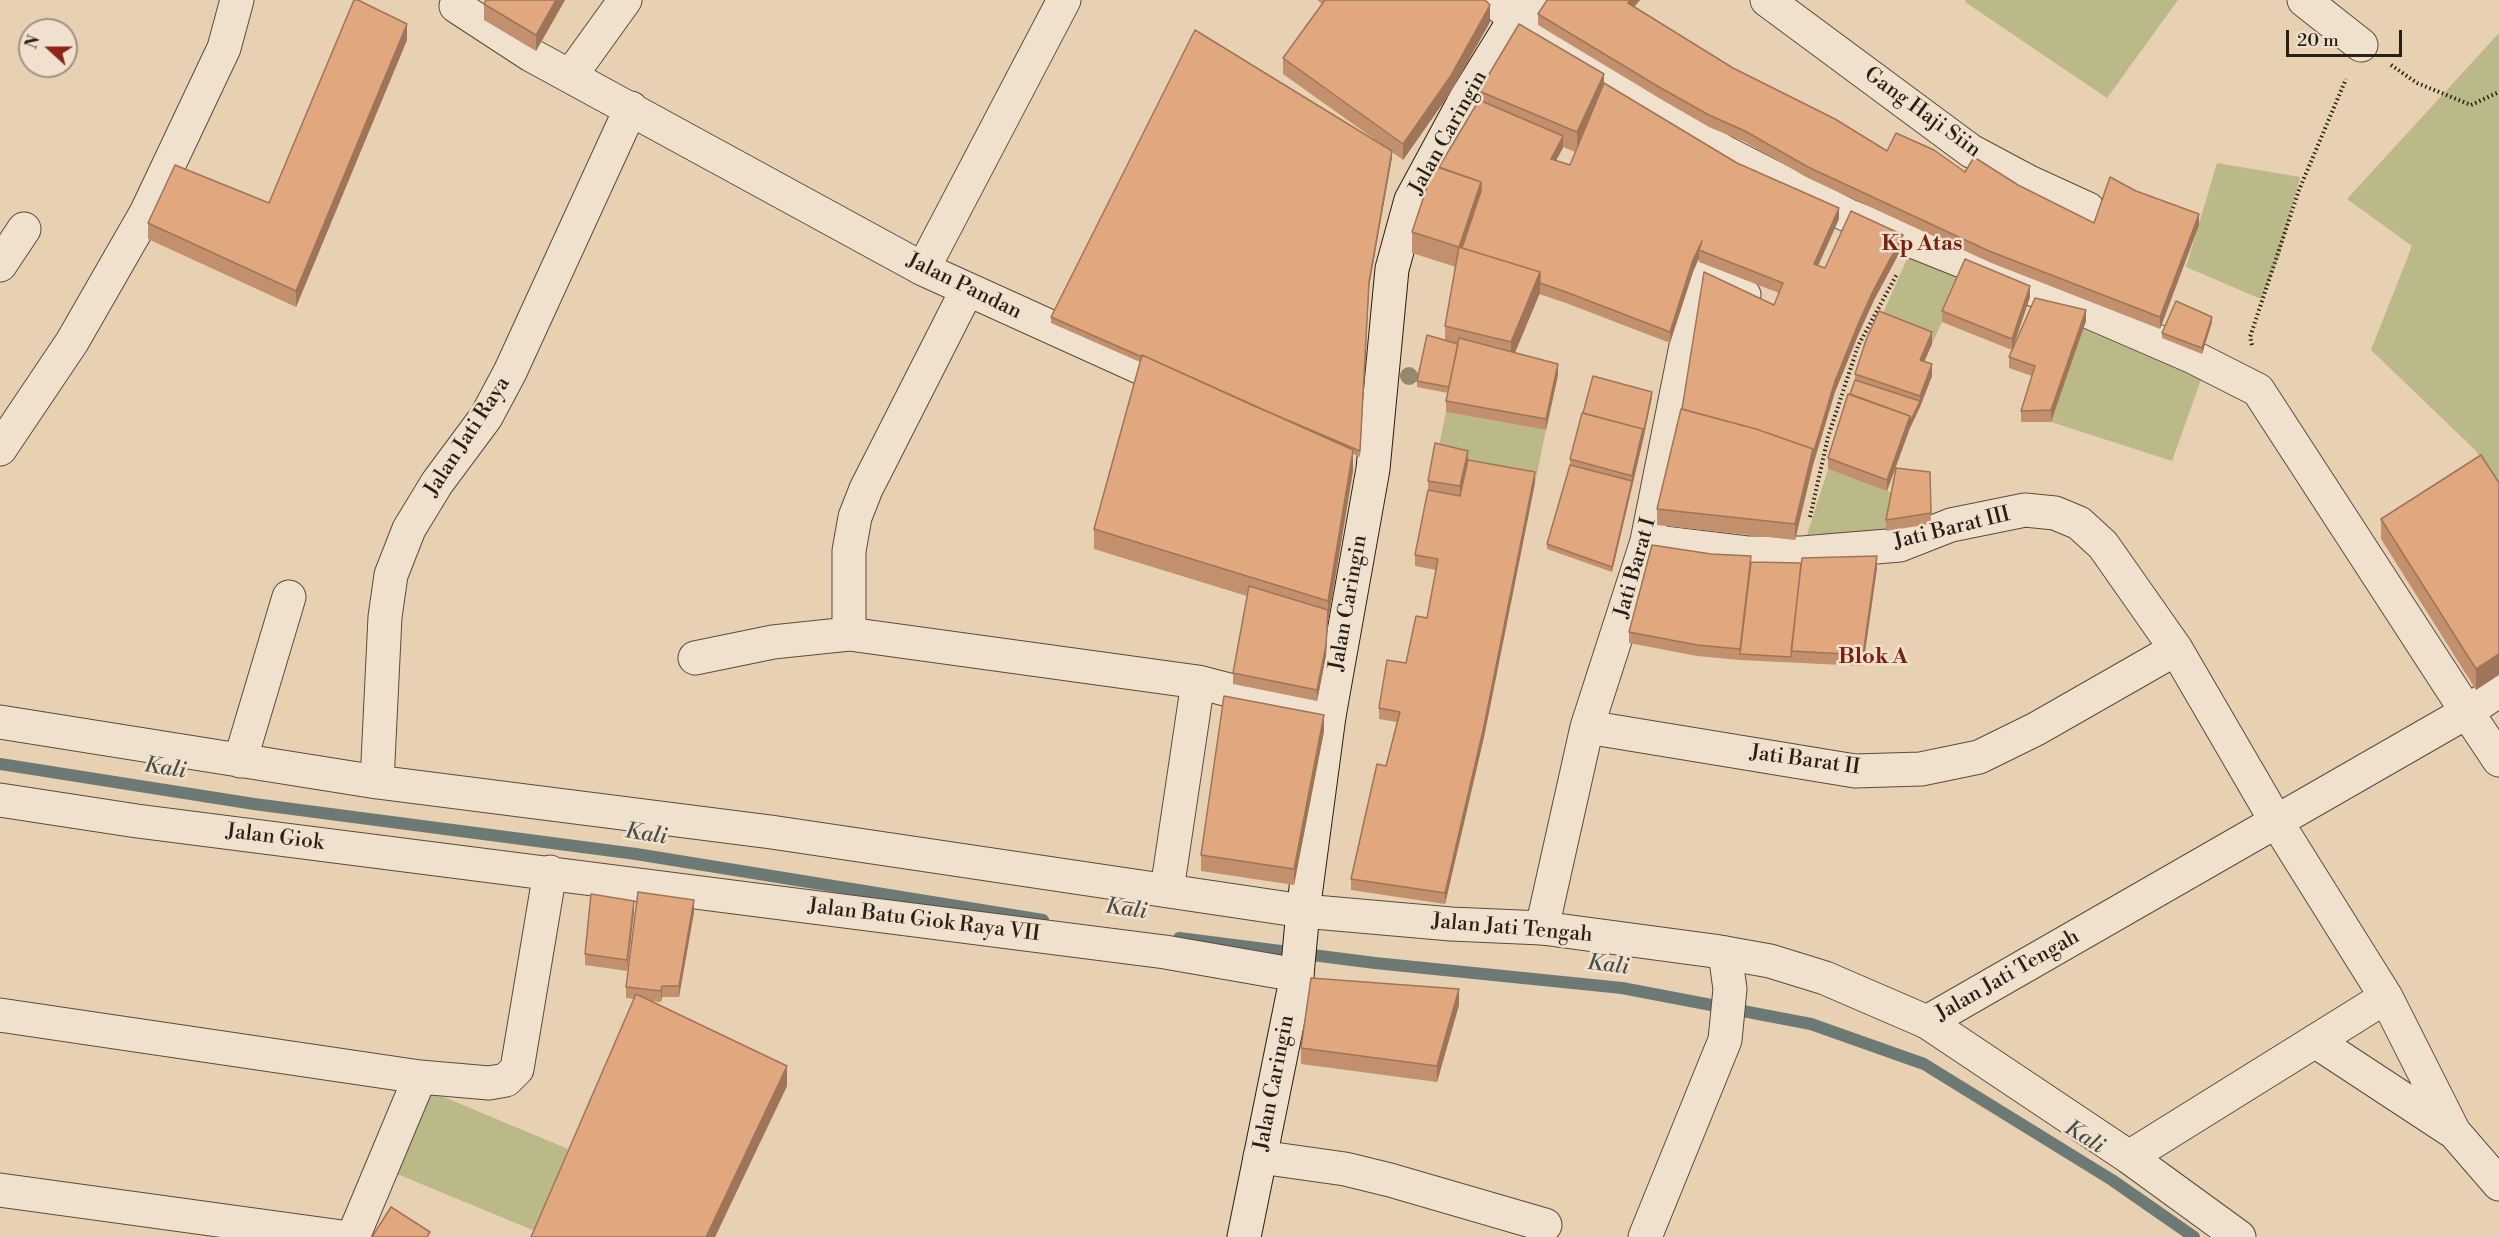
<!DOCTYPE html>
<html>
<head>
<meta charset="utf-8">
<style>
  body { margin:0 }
  #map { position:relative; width:2499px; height:1237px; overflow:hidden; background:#e7d1b2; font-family:"Libre Bodoni",serif }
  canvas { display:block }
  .north { position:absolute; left:18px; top:18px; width:60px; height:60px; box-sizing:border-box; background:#efe1cd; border:2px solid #9f9383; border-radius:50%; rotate:291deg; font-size:16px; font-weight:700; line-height:24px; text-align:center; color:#281f15 }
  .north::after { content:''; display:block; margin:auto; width:21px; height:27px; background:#8f2418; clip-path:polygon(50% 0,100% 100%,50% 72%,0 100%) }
  .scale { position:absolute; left:2286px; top:30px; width:116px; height:27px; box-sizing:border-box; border:3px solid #281f15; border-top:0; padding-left:8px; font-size:18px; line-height:21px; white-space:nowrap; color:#281f15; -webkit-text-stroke:4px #efe1cd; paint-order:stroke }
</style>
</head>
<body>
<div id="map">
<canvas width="2499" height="1237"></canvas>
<div class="north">N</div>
<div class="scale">20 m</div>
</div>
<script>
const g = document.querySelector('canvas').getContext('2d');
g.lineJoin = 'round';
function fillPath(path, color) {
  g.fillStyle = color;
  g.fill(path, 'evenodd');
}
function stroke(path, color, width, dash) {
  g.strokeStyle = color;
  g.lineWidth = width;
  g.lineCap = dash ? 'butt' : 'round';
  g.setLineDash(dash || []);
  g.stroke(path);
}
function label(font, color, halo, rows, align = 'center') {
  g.font = font + ' "Libre Bodoni",serif';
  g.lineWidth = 5;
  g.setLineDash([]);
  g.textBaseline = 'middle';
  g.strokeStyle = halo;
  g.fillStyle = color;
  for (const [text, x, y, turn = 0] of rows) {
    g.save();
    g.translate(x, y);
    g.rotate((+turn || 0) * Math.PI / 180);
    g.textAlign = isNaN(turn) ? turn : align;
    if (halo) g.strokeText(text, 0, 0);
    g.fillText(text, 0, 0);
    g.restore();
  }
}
const green = new Path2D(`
  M1966,0H2178L2107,98L1965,2Z
  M2499,33V487L2475,450L2371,350L2412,246L2347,199Z
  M2217,163L2300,177L2279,258L2261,299L2186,267Z
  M1914,243L1968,264L1932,344L1879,322Z
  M2086,321L2205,369L2172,461L2051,422Z
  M1446,412L1546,430L1535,483L1435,464Z
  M1828,469L1893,493L1886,531L1807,535Z
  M432,1092L568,1149L535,1231L397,1174Z`);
const stream = new Path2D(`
  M0,764L254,804L636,854L1043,920
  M1179,938L1375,963L1622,988L1811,1024L1924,1064L2112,1180L2194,1237`);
const path = new Path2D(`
  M2391,65L2417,83L2471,105L2499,92
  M2252,345L2250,337L2299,190L2346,79
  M1810,517L1828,437L1858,346L1897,274`);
const minor = new Path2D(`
  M1767,0L1971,151L2029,182L2088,209
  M2304,0L2361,45
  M456,6L531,55L923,269L1179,385
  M1515,19L1724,152L1847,215L2087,311L2191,356L2258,390L2467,712L2499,690
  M571,75L625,0
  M0,265L24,229
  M923,269L1064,0
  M0,449L72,342L146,213L224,48L237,0
  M1647,541L1747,553H1802L1900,545L1951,525L2025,510L2055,513L2079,523L2103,545L2176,649L2276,821L2386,997L2454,1132L2499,1184
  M849,634V551L855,517L866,489L967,290
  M695,658L773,642L849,634L1198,682L1329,716
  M0,722L377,782L771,832L1303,911
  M1587,727L1855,771L1921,769L1979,757L2036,729L2176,649
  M240,761L289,597
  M377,782L385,617L391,575L409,529L437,483L486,417L510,372L631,108
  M0,800L137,821L1165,952L1297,975
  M1167,890L1198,682
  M1542,928L1587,727L1647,541L1700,276L1744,295
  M0,1015L420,1077L489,1083L506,1080L517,1069L550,872
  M1927,1022L2129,1157L2239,1237
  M2315,1041L2452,1131
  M1260,1157L1345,1169L1390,1180L1545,1225
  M2129,1157L2386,997
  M0,1190L342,1237
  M353,1237L420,1077
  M1645,1237L1725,1040L1730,989L1725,953`);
const tertiary = new Path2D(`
  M1493,0L1515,19
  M1303,911L1451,924L1542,928L1714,951L1770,961L1825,978L1927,1022L2467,712L2499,760`);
const secondary = new Path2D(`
  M1244,1237L1297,975L1303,911L1329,716L1373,469L1392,269L1411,200L1465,100L1515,19L1532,0`);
const trees = [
  [1409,376]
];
const wall = new Path2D(`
  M565,0L536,51L484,20V4Z
  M1317,0H1485L1490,22L1450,93L1403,160L1392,152V157L1369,287L1360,457L1353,454V471L1328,621L1326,656L1317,701L1233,684V673L1247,596L1094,549V529L1140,362L1051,323V317L1384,146L1283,74V58L1322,4Z
  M1640,0L1634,7L1733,68L1887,151L1965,172L2018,185L2094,223L2199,225L2160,329L1989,262L1808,178L1745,142L1709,127L1659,98L1538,25V14Z
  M407,40L296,307L148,239V223L269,203Z
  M1604,83L1737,163L1839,219L1818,265L1825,268L1903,246L1874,300L1859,333L1835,392L1813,465L1795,540L1657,525V509L1682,409L1774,305L1779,293L1699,262V258L1693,272L1670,343L1566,303L1539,294L1515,353L1558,375L1546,430L1446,412V401L1448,393L1417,387V381L1445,340V326L1456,267L1412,253V232L1439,167L1479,100V91ZM1563,147L1575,152L1570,165L1556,160Z
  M2030,297L2012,350L1942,322V311Z
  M2086,321L2051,422H2021V411L2032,376L2009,368V357Z
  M2212,322L2202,354L2162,338V333Z
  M1932,344L1924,362L1932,376L1920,407L1910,428L1887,491L1828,469V458L1850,394L1855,380V374Z
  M1652,397L1643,440L1612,572L1547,549V544L1570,465V459L1583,413Z
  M2481,455L2476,690L2381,539V519Z
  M1468,460L1535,483L1484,737L1445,904L1351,890V879L1386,766L1397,722L1379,719V708L1406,663L1427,618L1436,570L1415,566V555L1428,490V481Z
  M1930,472L1931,524L1886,531V520Z
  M1751,562L1877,568L1863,666L1740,660L1697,656L1629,643V632Z
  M1324,731L1294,885L1201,871V855Z
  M634,912L627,971L585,965V954Z
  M694,912L679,997H662L661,1002L650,1001L787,1086L715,1237H531L634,999L626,998V987Z
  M1459,1005L1437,1082L1301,1064V1048Z`);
const shadedWall = new Path2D(`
  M556,0H565L536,51V35Z
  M1630,0H1640L1628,14V3Z
  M1490,5V22L1450,93L1403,160V144Z
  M407,24V40L296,307V291Z
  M1604,74V95L1577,153V132Z
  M1563,136V148L1551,170V159Z
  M1392,151V157L1369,287L1360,457L1369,282Z
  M1481,182V202L1462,258L1459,247Z
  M1839,208V219L1814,275V264Z
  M2199,214V225L2160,329V317Z
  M1903,235V246L1874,300L1859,333L1835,392L1813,465L1795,540V524L1813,449L1835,381L1859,322L1874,289Z
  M1702,241L1699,250V258L1693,272L1670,343V332L1693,260Z
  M1540,272V293L1511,362V342Z
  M2030,286V297L2012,350V339Z
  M2086,310V321L2051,422V410Z
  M2212,317V322L2202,354V348Z
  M1932,332V344L1920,371V360Z
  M1558,364V375L1546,430V419Z
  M1932,364V376L1920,407L1910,428L1887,491V480L1910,416L1920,401V396Z
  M1652,392V397L1643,440V435Z
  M1643,429V440L1612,572V567Z
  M1353,450V471L1328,621V601Z
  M1468,451V471L1460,507V486Z
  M1535,472V483L1484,737L1445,904V893Z
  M1877,556V568L1863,666V655Z
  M1328,610L1326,656L1317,701V690Z
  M2499,654V675L2476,690V669Z
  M1324,715V731L1294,885V869Z
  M694,900V912L679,997V986Z
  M634,901V912L627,971V960Z
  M662,986V997L661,1002V991Z
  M1459,989V1005L1437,1082V1066Z
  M787,1066V1086L715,1237H706Z`);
const building = new Path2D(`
  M354,0H358L407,24L296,291L148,223L175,165L269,203Z
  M486,0H556L536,35L484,4Z
  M1325,0H1485L1490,5L1450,77L1403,144L1283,58Z
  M1547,0H1630L1628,3L1733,68L1835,119L1887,151L1896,133L1934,150L1965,172L1974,157L2018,185L2094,223L2110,177L2136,191L2199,214L2160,317L1989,251L1808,167L1745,131L1709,115L1659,87L1538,14Z
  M1519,24L1604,74L1577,132L1479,91Z
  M1195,30L1392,151L1369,282L1360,451L1252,405L1142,355V357L1051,317Z
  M1604,83L1737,163L1839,208L1814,264L1825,268L1851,211L1903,235L1874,289L1859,322L1835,381L1813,454V449L1756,429L1682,409L1704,272L1774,305L1783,283L1699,250L1702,241L1693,260L1670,332L1566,292L1540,283V272L1462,248L1481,191V182L1439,167L1479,100L1563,136L1551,159L1570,165Z
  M1434,166L1481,182L1459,247L1412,232Z
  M1459,247L1540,272L1511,342L1445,326Z
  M1965,259L2030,286L2012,339L1942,311Z
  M2035,298L2086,310L2051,410L2021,411L2035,366L2009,357Z
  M2176,301L2212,317L2202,348L2162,333Z
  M1879,311L1932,332L1920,360L1932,364L1920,396L1855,374L1866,340Z
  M1427,335L1458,344L1449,387L1417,381Z
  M1459,338L1558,364L1546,419L1446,401Z
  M1142,355L1353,450L1328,601L1094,529Z
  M1593,376L1652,392L1643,435V429L1583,413Z
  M1855,380L1920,401L1910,422V416L1850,394Z
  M1848,394L1910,416L1887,480L1828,458Z
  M1681,409L1756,429L1813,449L1795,524L1657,509Z
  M1582,413L1643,429L1632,476L1570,459Z
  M1435,443L1468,451L1460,486L1428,481Z
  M2481,455L2499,483V654L2476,669L2381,519Z
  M1468,460L1535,472L1484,726L1445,893L1351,879L1377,764L1386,766L1400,712L1379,708L1387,660L1406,663L1416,616L1427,618L1438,559L1415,555L1428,490L1460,496Z
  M1570,465L1632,481L1612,567L1547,544Z
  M1896,468L1930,472L1931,513L1886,520Z
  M1652,545L1711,554L1751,556L1740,649L1697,645L1629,632Z
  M1877,556L1863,655L1791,651L1802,558Z
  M1751,562L1801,563L1791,657L1740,654Z
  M1249,586L1328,610L1326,645L1317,690L1233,673Z
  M1224,696L1324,715L1294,869L1201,855Z
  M638,892L694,900L679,986H662L661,991L626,987Z
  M591,894L634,901L627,960L585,954Z
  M1311,978L1459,989L1437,1066L1301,1048Z
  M636,994L787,1066L706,1237H531Z
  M391,1207L430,1232L427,1237H372Z`);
const streetNames = [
  ["Gang Haji Siin",1922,113,36],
  ["Jalan Caringin",1449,133,-61],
  ["Jalan Pandan",964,287,26],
  ["Jalan Jati Raya",468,437,-57],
  ["Jati Barat III",1952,529,-14],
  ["Jati Barat I",1636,568,-74],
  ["Jalan Caringin",1349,603,-80],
  ["Jati Barat II",1805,761,8],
  ["Jalan Giok",275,838,7],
  ["Jalan Batu Giok Raya VII",924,921,7],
  ["Jalan Jati Tengah",1512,929,5],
  ["Jalan Jati Tengah",2008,976,-30],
  ["Jalan Caringin",1275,1083,-79]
];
const neighbourhoodNames = [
  ["Kp Atas",1922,245],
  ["Blok A",1873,658]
];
const waterNames = [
  ["Kali",165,769,9],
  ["Kali",646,835,9],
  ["Kali",1126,910,8],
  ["Kali",1608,966,7],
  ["Kali",2084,1138,32]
];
fillPath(green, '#bcb988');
stroke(stream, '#6c7975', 12);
stroke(minor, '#584c3c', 35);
stroke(tertiary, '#584c3c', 35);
stroke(secondary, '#281f15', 35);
stroke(path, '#281f15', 4, [1.5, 3]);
stroke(minor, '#efe1cd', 33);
stroke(tertiary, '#efe1cd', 33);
stroke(secondary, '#efe1cd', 33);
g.fillStyle = '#96886f';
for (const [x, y] of trees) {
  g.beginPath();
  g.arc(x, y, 9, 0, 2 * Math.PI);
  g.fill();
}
fillPath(wall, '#c2906d');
fillPath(shadedWall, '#9e7559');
fillPath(building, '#e1a77f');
stroke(building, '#9e7559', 1.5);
label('21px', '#281f15', '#efe1cd', streetNames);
label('bold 22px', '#7a1f14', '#efe1cd', neighbourhoodNames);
label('italic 22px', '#4a4c45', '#efe1cd', waterNames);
</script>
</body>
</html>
